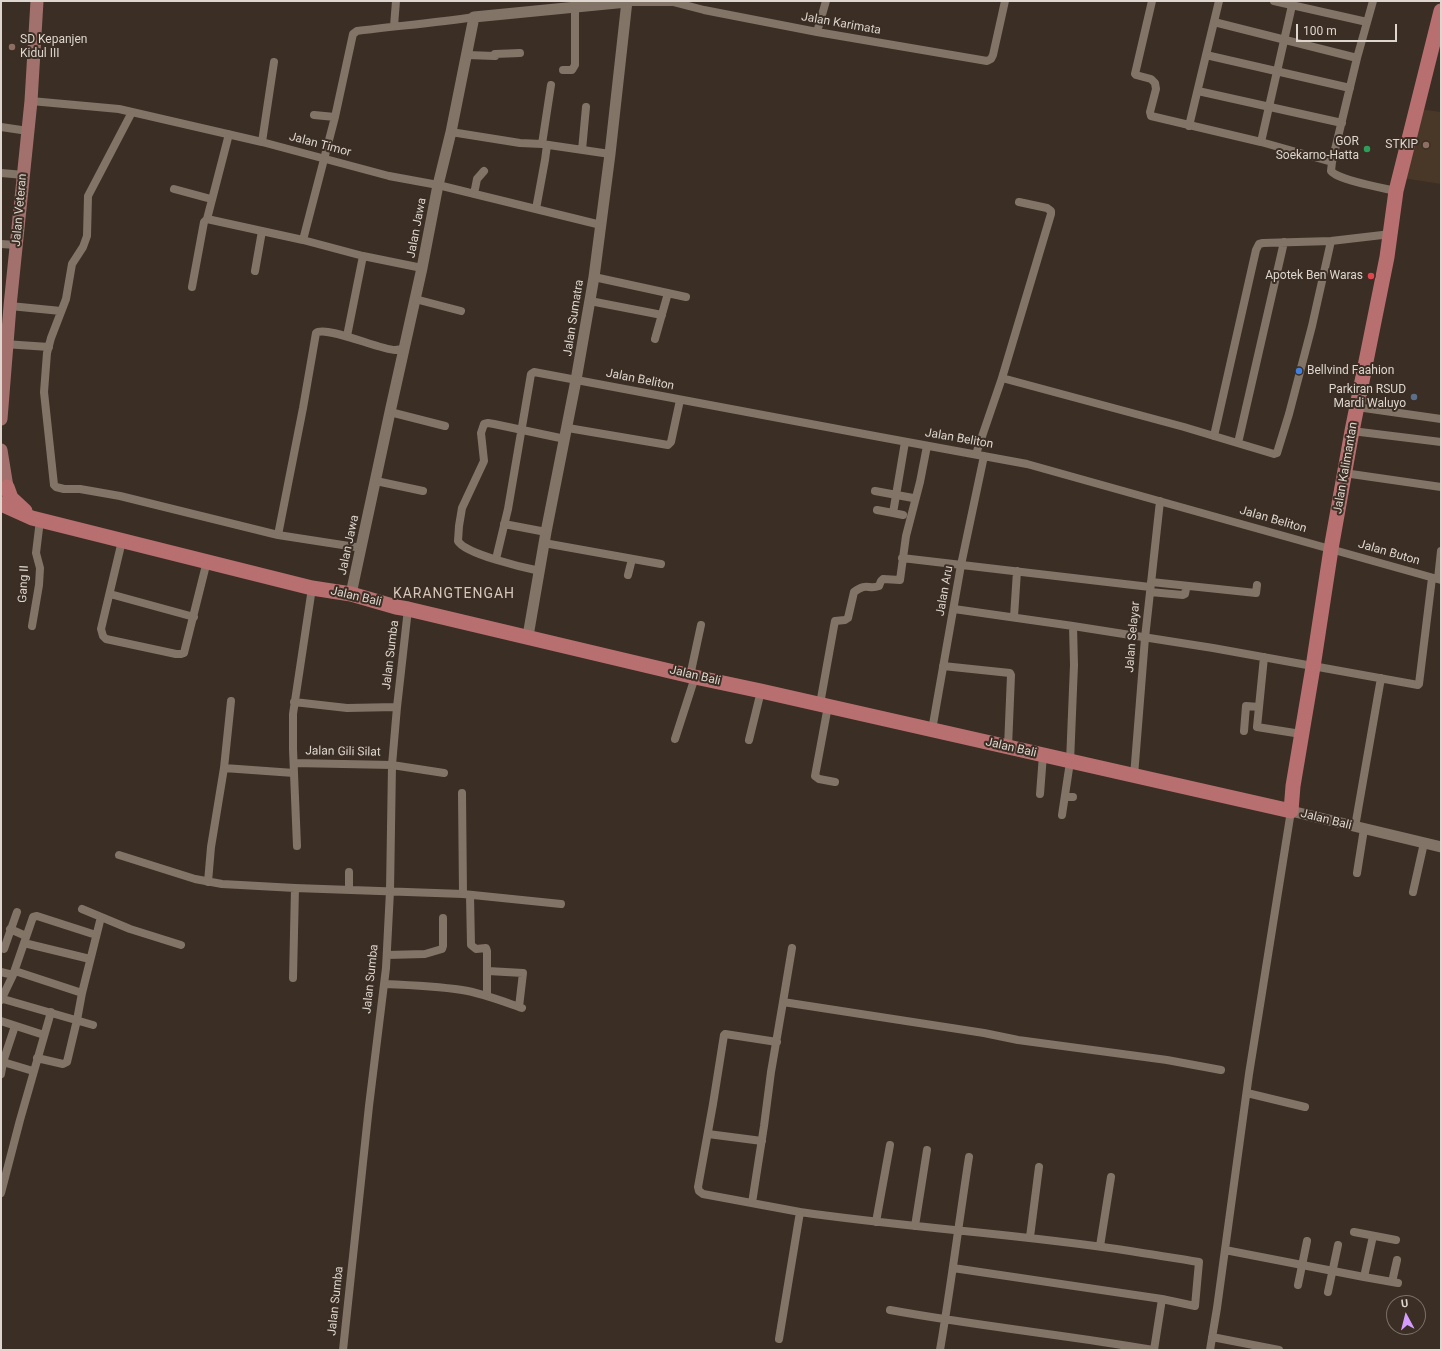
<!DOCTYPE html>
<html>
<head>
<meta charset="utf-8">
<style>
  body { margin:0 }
  #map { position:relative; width:1442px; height:1351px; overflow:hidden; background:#3b2e24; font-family:Roboto,sans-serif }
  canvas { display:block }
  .frame { position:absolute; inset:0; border:2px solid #ded6cf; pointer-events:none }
  .north { position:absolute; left:1386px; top:1295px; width:40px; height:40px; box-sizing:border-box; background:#3b2e24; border:1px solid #7c7168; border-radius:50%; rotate:353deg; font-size:11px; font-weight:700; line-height:16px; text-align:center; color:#ded6cf }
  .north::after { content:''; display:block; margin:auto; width:14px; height:18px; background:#d49cfc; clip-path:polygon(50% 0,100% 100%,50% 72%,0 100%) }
  .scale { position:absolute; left:1296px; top:24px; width:101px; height:18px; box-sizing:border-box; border:2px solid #ded6cf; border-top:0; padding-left:5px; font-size:12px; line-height:14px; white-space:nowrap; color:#ded6cf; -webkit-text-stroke:3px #3b2e24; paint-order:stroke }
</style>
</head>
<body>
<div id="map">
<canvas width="1442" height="1351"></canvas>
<div class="frame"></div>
<div class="north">U</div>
<div class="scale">100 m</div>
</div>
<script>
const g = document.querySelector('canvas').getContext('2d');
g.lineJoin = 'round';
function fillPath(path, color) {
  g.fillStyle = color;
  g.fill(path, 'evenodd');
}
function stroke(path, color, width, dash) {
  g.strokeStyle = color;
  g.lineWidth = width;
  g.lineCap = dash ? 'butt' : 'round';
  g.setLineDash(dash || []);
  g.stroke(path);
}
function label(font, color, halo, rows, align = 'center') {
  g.font = font + ' Roboto,sans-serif';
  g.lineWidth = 4;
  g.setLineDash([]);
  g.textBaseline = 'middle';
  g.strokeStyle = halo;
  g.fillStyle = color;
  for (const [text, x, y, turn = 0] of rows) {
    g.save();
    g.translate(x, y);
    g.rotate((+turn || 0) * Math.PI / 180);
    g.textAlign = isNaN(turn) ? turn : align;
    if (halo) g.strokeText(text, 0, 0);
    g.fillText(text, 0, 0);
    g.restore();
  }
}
const built = new Path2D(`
  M1419,109L1441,112V184L1402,178Z`);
const street = new Path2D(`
  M1152,1L1135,74L1136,75L1151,79L1155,83L1156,89L1150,112L1151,116L1261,142L1332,162
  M1274,1L1367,22
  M1373,1L1357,58L1332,162L1331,171C1338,180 1382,188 1396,191
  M627,2H673L704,10L817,32L987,61L991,59L993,55L1005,1
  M1214,22L1357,58
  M394,26L396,1
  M817,32L826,1
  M467,55L495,56V54L520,53
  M1206,55L1219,1
  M563,70H572L575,65V7
  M1198,91L1342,123
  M31,101L119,109L262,142L389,176L438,185L601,225
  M132,112L88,196L87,236L83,247L72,264L66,299L51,338L47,353L44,392L54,485L56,487L64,489H80L120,496L278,535L362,548
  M314,115L335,117
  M1189,126L1206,55L1350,88
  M1,127L28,131
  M451,132L520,143L542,144L610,154
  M262,142L274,62
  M1261,142L1293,1
  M542,144L551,85
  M582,150L586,107
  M1,173L24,175
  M174,189L211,199
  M474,194L477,179L484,171
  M536,209L545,160L547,145
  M207,219L303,240L363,256L422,268
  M303,240L335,117L353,34L357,31C396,26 435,23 474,17
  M1,244L17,245
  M255,271L262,231
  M594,277L686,297
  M192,287L204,222L207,219L229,134
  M415,299L461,311
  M590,301L662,315
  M10,306L61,311
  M347,336L363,256
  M655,339L668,293
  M4,344L49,347
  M1002,378L1051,214V211L1047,208L1019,202
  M1357,407L1441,419
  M390,412L445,426
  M568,428L668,445L671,442L680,400
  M1352,431L1441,442
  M1214,436L1256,250L1259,244L1263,243L1331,241L1391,234
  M1238,443L1284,242
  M976,454L1002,378L1184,427L1274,454L1277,453L1289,414L1312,326L1331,241
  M1344,473L1441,487
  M376,481L423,491
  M875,491L913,498
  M877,510L893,513L905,442
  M893,513L903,515
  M504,524L546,532
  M278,535L303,408L316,333C326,325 380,350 395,350C398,350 401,349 404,349
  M122,541L101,629L103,636L106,639L176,654H181L184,653L207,561
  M544,543L661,564
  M902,558L1150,587
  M496,559L508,509L531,374L534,372L880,437L1027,464L1441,580
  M540,571C525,568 465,554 458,541L459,526L462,508L484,461L481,433L484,424L488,423L494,424L565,439
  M628,575L632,559
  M1438,579L1441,551
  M1151,582L1256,593L1257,585
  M1150,592L1183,595L1185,594L1186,589
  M110,594L194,617
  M954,609L1073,626L1213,648L1418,685L1419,684L1432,578
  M1014,617L1017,571
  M32,626L39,585L40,568L36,553L40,520
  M1264,657L1257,727L1301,734
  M943,666L1010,673L1011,675L1008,747
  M690,676L701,625
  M294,702L347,708L397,707
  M820,704L834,626L835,621L845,620L848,618L854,592C867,582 868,590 879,586L881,581L883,579L900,580L906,536L920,482L927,446
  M828,706L815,776L819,779L835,782
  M932,730L961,565L984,456
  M1244,731L1246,706L1259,707
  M675,739L695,677
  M749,740L761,691
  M294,763L392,765L444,773
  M224,768L294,773
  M1134,776L1145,638L1160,501
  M462,793L463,894
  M1040,794L1043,755
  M1065,797H1073
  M1062,815L1070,762L1074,665L1073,626
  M1355,827L1381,678
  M297,846L293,749V714L312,588
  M119,855L195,879L222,884L295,888L463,894L561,904
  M1357,873L1364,829
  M208,882L211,847L224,768L231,701
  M349,890V872
  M1413,892L1424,843
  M470,895L471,945L476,949L486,948L487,951V996
  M82,909L130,929L181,945
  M10,929L26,936
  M24,943L90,959
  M4,949L17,912
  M387,955L425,954L442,949L443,946V918
  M15,971L82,993
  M488,971L523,973L519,1007
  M1,972L13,975
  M293,978L295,888
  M384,984C410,985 436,986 462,990C482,993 502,1001 522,1008
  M3,999L93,1025
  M1,1000L13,975L33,917L37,916L96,935
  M783,1002L792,948
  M1,1021L44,1035
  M777,1042L725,1034L724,1035L713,1104L698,1187L699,1191L703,1194L800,1212
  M37,1058L63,1064L67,1062L77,1020L82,993L101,917
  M3,1062L33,1071
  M1,1074L3,1062L15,1026
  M1247,1093L1305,1107
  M708,1134L762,1141
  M1,1193L20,1120L51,1012
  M752,1203L764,1126L771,1072L783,1002L984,1033L1018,1040L1167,1060L1221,1070
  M876,1222L890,1145
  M915,1226L927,1150
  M1354,1232L1396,1240
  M1030,1237L1039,1167
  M1100,1246L1111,1177
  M1225,1250L1364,1277L1373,1236
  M1364,1277L1398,1283
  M1392,1282L1397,1260
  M1298,1285L1307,1241
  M1328,1292L1338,1245
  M890,1310C977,1326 1066,1335 1153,1350
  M1212,1337L1279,1350
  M779,1339L800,1212C910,1228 1021,1234 1130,1251C1153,1255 1177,1258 1199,1262L1195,1306L1162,1299L953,1268
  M343,1350L369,1106L386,968L390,891L392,765L397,707L408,609
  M940,1350C951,1286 959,1221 969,1157
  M1154,1350L1162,1299
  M1210,1350L1217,1308L1249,1074L1291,811`);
const secondary = new Path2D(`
  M351,594L390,412L422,268L438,185L451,132L474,17L627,2
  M528,636L546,532L576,380L594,277L610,154L627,1
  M1291,811L1441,847`);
const primary = new Path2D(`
  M1,419L10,306L31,101L37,1
  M1,450L7,487`);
const highway = new Path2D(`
  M7,487L11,498L25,511
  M1,504L32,518L312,588L351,594L396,607L408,609L695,677L761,691L1291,811L1293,786L1313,667L1331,549L1352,431L1387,257L1396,191L1441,11`);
const markers = [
  [12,47,4,"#8d6e63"],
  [1426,145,4,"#8d6e63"],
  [1367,149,4,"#2e9e5b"],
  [1371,276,4,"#e0444e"],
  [1299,371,4,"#3f7fe0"],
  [1414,397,4,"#5c6f8a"]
];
const streetNames = [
  ["Jalan Karimata",841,24,10],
  ["Jalan Timor",320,145,15],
  ["Jalan Veteran",20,210,-85],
  ["Jalan Jawa",417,228,-79],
  ["Jalan Sumatra",574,318,-81],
  ["Jalan Beliton",640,380,11],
  ["Jalan Beliton",959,439,10],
  ["Jalan Kalimantan",1346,468,-80],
  ["Jalan Beliton",1273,520,16],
  ["Jalan Jawa",349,545,-78],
  ["Jalan Buton",1389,553,16],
  ["Gang II",24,584,-87],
  ["Jalan Aru",945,591,-80],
  ["Jalan Bali",356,597,13],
  ["Jalan Selayar",1133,637,-85],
  ["Jalan Sumba",391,655,-83],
  ["Jalan Bali",695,676,13],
  ["Jalan Bali",1011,748,13],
  ["Jalan Gili Silat",343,752,1],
  ["Jalan Bali",1326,820,14],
  ["Jalan Sumba",371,979,-84],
  ["Jalan Sumba",336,1301,-84]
];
const poiNames = [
  ["SD Kepanjen",20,40,"left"],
  ["Kidul III",20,54,"left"],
  ["GOR",1359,142],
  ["Soekarno-Hatta",1359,156],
  ["STKIP",1418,145],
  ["Apotek Ben Waras",1363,276],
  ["Bellvind Faahion",1307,371,"left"],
  ["Parkiran RSUD",1406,390],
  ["Mardi Waluyo",1406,404]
];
const quarterNames = [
  ["KARANGTENGAH",454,594]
];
fillPath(built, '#493728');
stroke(street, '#837468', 8);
stroke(secondary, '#837468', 11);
stroke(primary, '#a3716d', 13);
stroke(highway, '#b86f70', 15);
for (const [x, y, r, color] of markers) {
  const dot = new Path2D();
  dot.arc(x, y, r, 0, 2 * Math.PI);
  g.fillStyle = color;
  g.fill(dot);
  stroke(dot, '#3b2e24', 1.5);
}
label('12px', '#ded6cf', '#3b2e24', streetNames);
label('12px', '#ded6cf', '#3b2e24', poiNames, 'right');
g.letterSpacing = '1px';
label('14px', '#d7c7bb', '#3b2e24', quarterNames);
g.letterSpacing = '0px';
</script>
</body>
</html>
